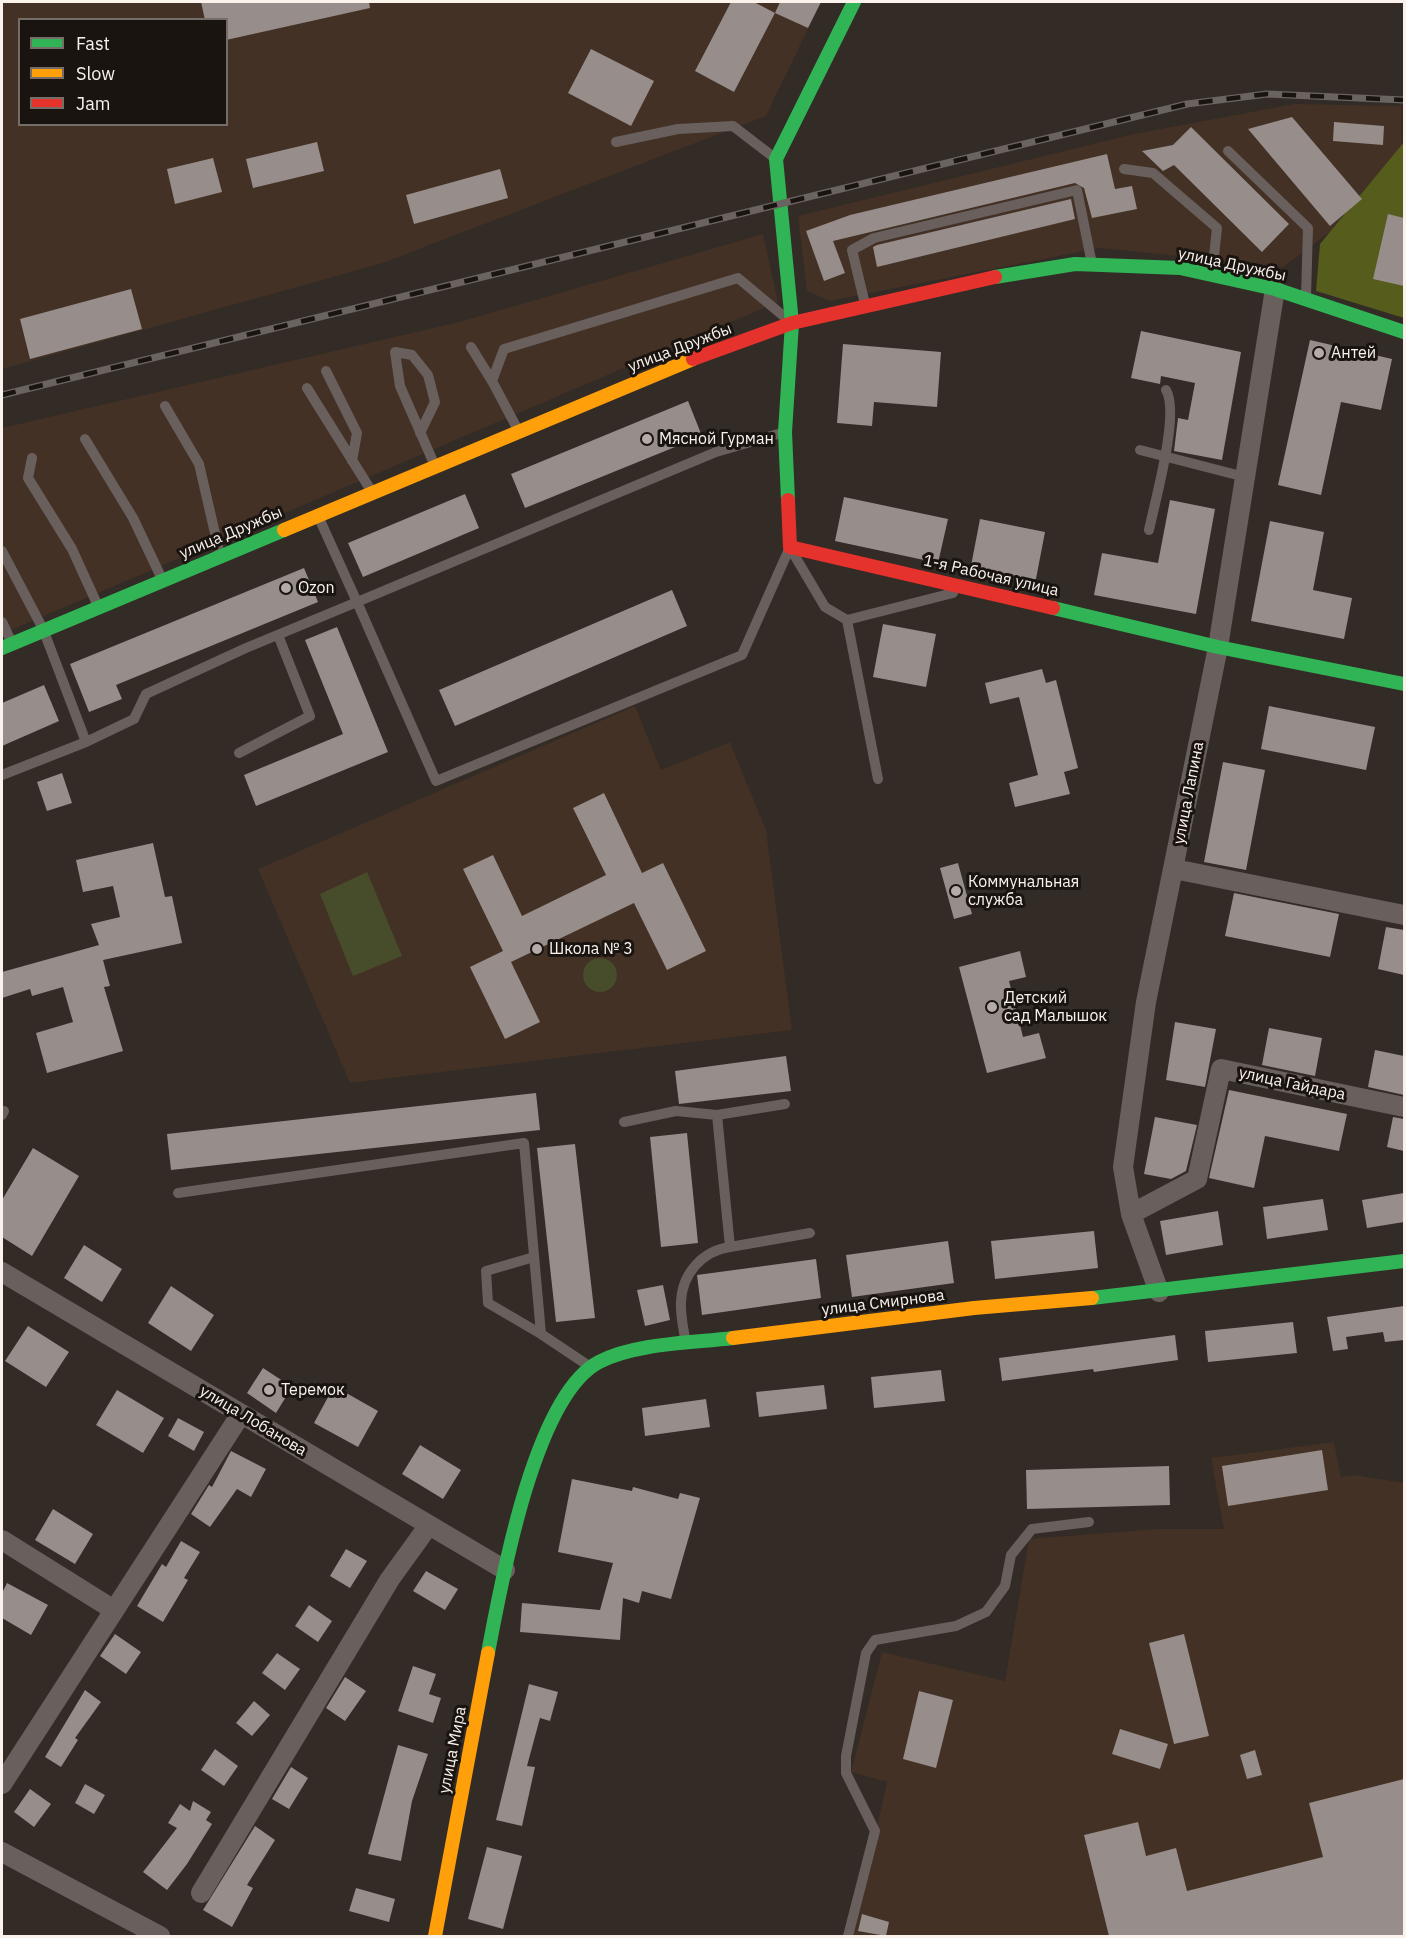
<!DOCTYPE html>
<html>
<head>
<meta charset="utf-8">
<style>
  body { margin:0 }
  #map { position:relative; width:1406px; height:1938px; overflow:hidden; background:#322b26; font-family:"IBM Plex Sans",sans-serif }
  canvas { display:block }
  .frame { position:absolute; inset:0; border:3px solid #faf2eb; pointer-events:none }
  .legend { position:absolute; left:18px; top:18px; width:210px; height:108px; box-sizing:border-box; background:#1a1410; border:2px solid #746d68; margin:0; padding:8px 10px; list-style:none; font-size:18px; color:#faf2eb }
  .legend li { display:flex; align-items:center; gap:12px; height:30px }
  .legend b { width:30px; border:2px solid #746d68 }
</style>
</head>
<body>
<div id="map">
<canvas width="1406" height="1938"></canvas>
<div class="frame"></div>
<ul class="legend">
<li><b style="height:8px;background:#30b455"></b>Fast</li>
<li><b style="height:8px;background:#ff9f0a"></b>Slow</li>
<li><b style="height:8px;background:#e5322d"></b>Jam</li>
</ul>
</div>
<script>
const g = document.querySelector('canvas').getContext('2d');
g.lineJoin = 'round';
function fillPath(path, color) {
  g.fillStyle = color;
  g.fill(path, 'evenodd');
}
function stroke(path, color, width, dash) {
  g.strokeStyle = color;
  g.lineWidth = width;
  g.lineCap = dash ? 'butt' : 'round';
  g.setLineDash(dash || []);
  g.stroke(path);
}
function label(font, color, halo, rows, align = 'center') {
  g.font = font + ' "IBM Plex Sans",sans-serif';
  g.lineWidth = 6;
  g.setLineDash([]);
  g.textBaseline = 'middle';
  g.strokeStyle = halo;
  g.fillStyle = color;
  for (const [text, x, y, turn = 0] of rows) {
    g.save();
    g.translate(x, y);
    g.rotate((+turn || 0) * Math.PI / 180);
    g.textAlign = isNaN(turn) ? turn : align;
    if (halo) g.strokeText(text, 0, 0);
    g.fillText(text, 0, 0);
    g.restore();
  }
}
const built = new Path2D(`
  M2,2H821L766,116L380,264L2,369ZM20,20H226V124H20Z
  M1294,104L1401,106L1402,178L1283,267L1100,248L830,301L807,291L798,216L1134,134Z
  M763,234L778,302L2,634V428L459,322Z
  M635,706L661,770L730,742L766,830L792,1030L350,1083L258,869Z
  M1334,1442L1341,1477L1355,1475L1404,1483V1936H853L887,1782L851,1772L882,1652L1005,1681L1029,1539L1157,1529H1224L1211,1458Z`);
const green = new Path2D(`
  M367,872L402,956L353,976L320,894Z
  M583 975a17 17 0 1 1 34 0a17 17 0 1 1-34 0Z`);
const forest = new Path2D(`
  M1404,142V318L1316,291L1320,244Z`);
const building = new Path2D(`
  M201,2H369L370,8L226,40V20H205Z
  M731,2H754L775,13L734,92L695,71Z
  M780,2H821L808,28L775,13Z
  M591,49L654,81L631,126L568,93Z
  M1292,117L1362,199L1330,226L1248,129Z
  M1334,122L1384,126L1383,145L1333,141Z
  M1191,127L1289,224L1262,252L1174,165L1163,171L1142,151L1173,145Z
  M317,142L324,171L253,188L246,159Z
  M1107,154L1115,189L1132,186L1137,209L1092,218L1084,188L1075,183L833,241L845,273L824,281L806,231L850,215Z
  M213,158L222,192L175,204L167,169Z
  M500,169L508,198L414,224L406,195Z
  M1071,199L1075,219L877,267L873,247L877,245Z
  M1388,214L1404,218V286L1373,279Z
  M131,289L142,329L30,359L20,319Z
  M1141,331L1241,352L1222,460L1174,451L1178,418L1188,420L1195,383L1161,376L1160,384L1131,378Z
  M1310,340L1392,359L1381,410L1341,402L1321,495L1278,485Z
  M843,344L941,352L937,407L874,402L872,426L837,423Z
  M688,401L702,436L525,508L511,474Z
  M465,494L479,528L363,577L348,543Z
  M844,497L948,519L938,563L835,541Z
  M1170,500L1215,509L1196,614L1094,595L1102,553L1158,563Z
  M980,519L1045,532L1035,584L970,571Z
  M1270,521L1324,532L1313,590L1352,598L1344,639L1251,621Z
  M304,568L318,602L116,685L122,699L89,712L70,664Z
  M672,590L687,626L455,726L439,690Z
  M883,624L936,634L926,687L873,677Z
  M337,627L388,752L256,806L244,775L343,734L305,640Z
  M1042,669L1046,683L1056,680L1078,768L1064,772L1070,794L1015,807L1009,783L1038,775L1019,697L990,704L985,683Z
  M44,685L59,721L2,746V703Z
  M1269,706L1375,727L1366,770L1261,749Z
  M1223,762L1265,770L1246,870L1204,862Z
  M62,773L72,803L47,811L37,782Z
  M604,793L642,873L663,863L706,951L667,970L634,903L511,962L540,1022L505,1039L470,967L503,951L463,869L493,855L522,916L606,875L573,808Z
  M153,843L165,897L172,896L182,943L103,960L110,986L104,987L123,1051L47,1073L36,1033L73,1022L63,987L32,996L30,989L2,998V972L99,945L91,924L120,917L113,886L83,892L76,860Z
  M958,863L972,914L954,919L940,868Z
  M1234,893L1339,914L1330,957L1225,936Z
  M1386,927L1404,930V975L1378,969Z
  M1020,951L1026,977L1009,981L1023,1037L1039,1033L1046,1058L987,1073L959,967Z
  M1175,1022L1216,1029L1205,1087L1166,1080Z
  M1269,1028L1322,1038L1315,1076L1262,1065Z
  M1375,1050L1404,1056V1095L1368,1087Z
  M786,1056L791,1091L679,1104L675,1071Z
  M1229,1090L1347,1114L1339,1151L1265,1136L1254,1188L1209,1178Z
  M536,1093L540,1130L171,1170L167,1134Z
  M1155,1117L1197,1125L1186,1171L1171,1179L1144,1174Z
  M1393,1117L1404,1119V1151L1387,1147Z
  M687,1133L698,1243L661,1247L650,1137Z
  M575,1144L595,1318L556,1322L537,1148Z
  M33,1148L79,1176L32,1256L2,1237V1200Z
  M1404,1193V1222L1367,1228L1362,1200Z
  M1323,1199L1328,1230L1267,1239L1263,1207Z
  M1218,1211L1223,1245L1166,1255L1160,1221Z
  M1094,1231L1098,1268L995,1279L991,1241Z
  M948,1241L954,1283L852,1297L846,1255Z
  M84,1245L122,1269L102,1302L64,1278Z
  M816,1259L821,1298L702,1315L697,1275Z
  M663,1285L670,1320L645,1326L637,1290Z
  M171,1286L214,1315L191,1351L148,1323Z
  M1404,1306V1340L1385,1342L1383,1332L1346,1337L1348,1349L1333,1351L1327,1317Z
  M1293,1322L1297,1353L1208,1362L1205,1331Z
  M28,1326L69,1352L46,1387L5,1361Z
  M1175,1335L1178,1360L1094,1372L1093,1369L1002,1381L999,1358Z
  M263,1368L292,1387L276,1413L247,1393Z
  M941,1370L945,1401L874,1408L871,1377Z
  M824,1385L827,1409L759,1417L756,1392Z
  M334,1386L378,1411L358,1447L314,1423Z
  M117,1390L164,1418L143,1453L96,1425Z
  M706,1399L710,1427L645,1436L642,1408Z
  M178,1418L204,1432L194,1451L168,1436Z
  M420,1445L461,1470L443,1499L402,1474Z
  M1322,1450L1328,1490L1228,1506L1222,1466Z
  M231,1451L266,1469L251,1497L237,1489L210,1527L191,1514L209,1485L212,1487Z
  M1169,1466L1170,1505L1027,1509L1026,1470Z
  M572,1479L632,1491L633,1487L678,1499L680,1493L700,1498L671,1599L642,1591L639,1603L623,1598L620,1640L520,1632L522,1603L600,1610L613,1563L558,1552Z
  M53,1509L93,1534L75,1564L35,1540Z
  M181,1541L200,1552L184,1578L188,1580L163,1622L137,1606L162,1564L166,1567Z
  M346,1549L367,1561L350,1588L330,1576Z
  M426,1571L458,1589L445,1610L413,1591Z
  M7,1583L48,1605L31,1635L2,1618V1593Z
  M309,1605L332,1621L318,1642L295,1626Z
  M115,1634L141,1652L126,1674L100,1656Z
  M1184,1634L1209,1736L1174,1744L1149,1643Z
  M277,1653L300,1669L285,1690L262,1673Z
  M413,1666L436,1674L429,1694L441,1698L433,1723L398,1711Z
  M345,1677L366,1691L345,1721L326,1708Z
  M529,1684L558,1692L550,1721L540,1718L527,1766L535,1767L522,1826L496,1820Z
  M85,1690L101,1702L75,1738L78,1740L61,1767L45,1757Z
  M919,1691L953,1700L936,1768L903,1759Z
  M254,1701L270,1715L252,1736L236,1723Z
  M1120,1729L1168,1744L1160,1769L1112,1754Z
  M398,1745L428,1754L412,1801L401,1861L368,1854Z
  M215,1749L238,1766L224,1786L201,1770Z
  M1255,1750L1262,1775L1247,1779L1240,1755Z
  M291,1767L308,1778L289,1809L272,1799Z
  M1404,1779V1936H1109L1084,1835L1138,1822L1146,1856L1176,1848L1187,1891L1323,1857L1309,1803Z
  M85,1784L105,1795L94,1814L75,1803Z
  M30,1789L51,1804L34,1827L14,1812Z
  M193,1801L211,1812L206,1820L212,1824L187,1864L167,1890L143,1872L177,1828L168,1823L180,1804L190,1811Z
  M255,1826L275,1840L247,1885L253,1888L232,1927L203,1910Z
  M487,1847L522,1856L503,1929L468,1919Z
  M356,1888L395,1899L389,1922L349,1911Z
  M862,1914L889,1922L886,1936L858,1931Z`);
const lane = new Path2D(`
  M616,142L678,129L733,126L776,159
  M1228,151L1308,228L1306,296
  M1124,169L1153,173L1217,228L1212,275
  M865,304L852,250L874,238L1077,190L1092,264
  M471,347L492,381
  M326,371L357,433L352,461
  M307,388L372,492
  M165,406L199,464L220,555
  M518,430L492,381L504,349L738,278L787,319
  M785,432L716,452L357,602L436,781L742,655L790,547
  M420,433L435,402L428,375L412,355L395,352L400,386L435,466
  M85,439L133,518L162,579
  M1140,450L1245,477
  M32,458L28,478L72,549L98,606
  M1149,530C1155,501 1180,413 1166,390
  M2,551L43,629L86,742L134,719L146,694L246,648L357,602L319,518
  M793,553L825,607L847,620L953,593
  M847,620L878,779
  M2,622L12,643
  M239,753L310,716L278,635
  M2,775L86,742
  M2,1115L4,1111
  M624,1122L676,1111L717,1115
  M178,1193L524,1143L541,1334L589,1366
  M730,1247L810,1233
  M534,1257L486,1271L488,1303L541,1334
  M686,1344C684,1331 680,1315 681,1302C682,1274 702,1251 730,1247L717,1115L785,1104
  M848,1936L875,1831L846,1773V1756L866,1653L875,1640L956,1626L986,1612L1005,1586L1011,1555L1032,1529L1089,1522`);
const street = new Path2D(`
  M1174,869L1404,915
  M1131,1214L1197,1179L1221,1069L1404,1107
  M2,1272L505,1570
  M1159,1292L1131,1214L1123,1167L1146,1002L1218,647L1275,289
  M2,1540L114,1610
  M2,1784L241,1414
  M2,1852L160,1936
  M201,1893L390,1579L429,1525`);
const fast = new Path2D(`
  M995,277L1075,264L1180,268L1275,289L1404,332
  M788,500L785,432L792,323L776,159L854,2
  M1053,608L1218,647L1404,684
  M2,648L284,530
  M1092,1298L1404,1261
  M488,1653C501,1584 534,1396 599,1362C635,1343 693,1343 733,1338`);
const slow = new Path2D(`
  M284,530L693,359
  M733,1338L974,1308L1092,1298
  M435,1936L488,1653`);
const jam = new Path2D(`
  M693,359L792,323L995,277
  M788,500L790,547L1053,608`);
const rail = new Path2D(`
  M2,395L1187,104L1267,94L1404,100`);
const markers = [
  [1319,353,6,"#b4aca6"],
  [647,439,6,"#b4aca6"],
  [286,588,6,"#b4aca6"],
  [956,891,6,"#b4aca6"],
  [537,949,6,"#b4aca6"],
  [992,1007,6,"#b4aca6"],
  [269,1390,6,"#b4aca6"]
];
const streetNames = [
  ["улица Дружбы",1232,265,12],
  ["улица Дружбы",680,348,-21],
  ["улица Дружбы",231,533,-23],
  ["1-я Рабочая улица",991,576,13],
  ["улица Лапина",1189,793,-79],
  ["улица Гайдара",1292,1084,12],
  ["улица Смирнова",883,1303,-7],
  ["улица Лобанова",253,1421,31],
  ["улица Мира",453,1750,-79]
];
const poiNames = [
  ["Антей",1331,353],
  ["Мясной Гурман",659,439],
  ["Ozon",298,588],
  ["Коммунальная",968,882],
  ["служба",968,900],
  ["Школа № 3",549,949],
  ["Детский",1004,998],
  ["сад Малышок",1004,1016],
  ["Теремок",281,1390]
];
fillPath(built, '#423124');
fillPath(green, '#474c2a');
fillPath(forest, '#555c1c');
fillPath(building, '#978d8a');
stroke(lane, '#695f5c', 10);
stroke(street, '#695f5c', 20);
stroke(fast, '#30b455', 14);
stroke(slow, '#ff9f0a', 14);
stroke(jam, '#e5322d', 14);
stroke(rail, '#6b6360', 7);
stroke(rail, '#1a1410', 4.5, [14]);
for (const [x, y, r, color] of markers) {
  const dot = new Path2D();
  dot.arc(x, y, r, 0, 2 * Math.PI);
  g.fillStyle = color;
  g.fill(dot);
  stroke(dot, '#1a1410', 2);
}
label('16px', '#faf2eb', '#1a1410', streetNames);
label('16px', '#faf2eb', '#1a1410', poiNames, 'left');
</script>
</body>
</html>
